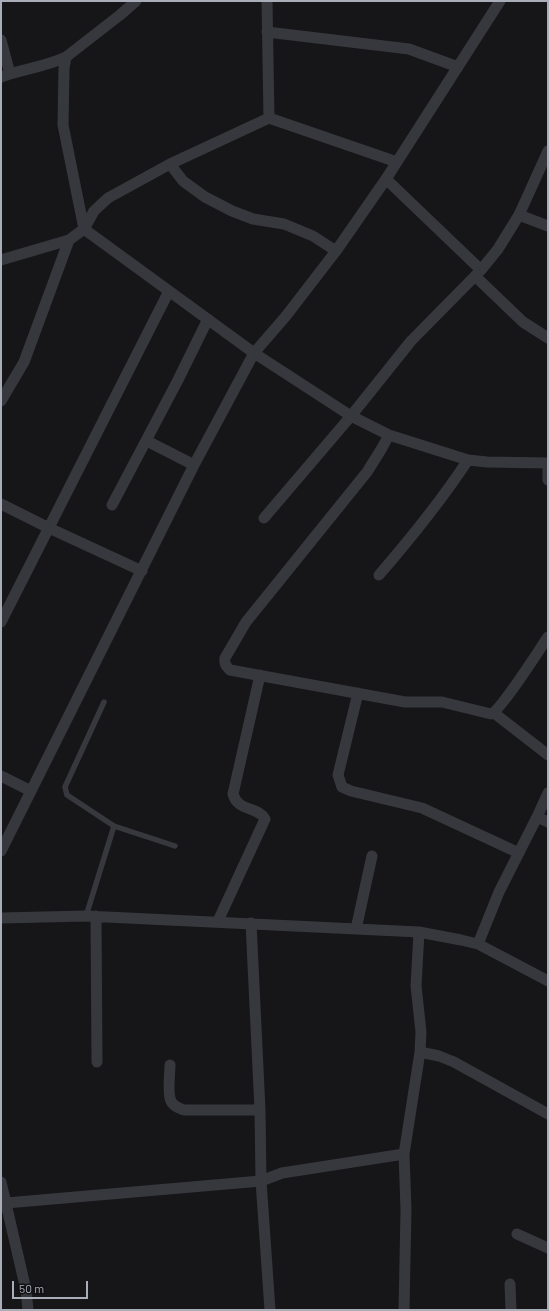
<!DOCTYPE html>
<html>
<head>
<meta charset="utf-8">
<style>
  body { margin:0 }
  #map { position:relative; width:549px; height:1311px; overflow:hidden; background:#161618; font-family:Barlow,sans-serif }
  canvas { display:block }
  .frame { position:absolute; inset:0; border:2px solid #a8adb8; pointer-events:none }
  .scale { position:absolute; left:12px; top:1281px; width:76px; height:18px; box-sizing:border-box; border:2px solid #a8adb8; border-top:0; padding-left:5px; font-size:12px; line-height:14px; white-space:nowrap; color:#a8adb8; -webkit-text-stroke:3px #111113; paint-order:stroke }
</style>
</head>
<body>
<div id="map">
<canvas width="549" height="1311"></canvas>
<div class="frame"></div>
<div class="scale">50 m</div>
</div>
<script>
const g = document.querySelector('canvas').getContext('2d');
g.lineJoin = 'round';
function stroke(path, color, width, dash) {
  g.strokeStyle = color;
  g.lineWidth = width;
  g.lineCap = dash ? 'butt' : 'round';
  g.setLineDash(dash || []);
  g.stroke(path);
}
const lane = new Path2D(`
  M104,702L65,787L67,795L114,826L175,846
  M86,916L114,826`);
const street = new Path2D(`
  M267,1L269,118
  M267,32L409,49L458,67
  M1,40L10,74
  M66,57L64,68L63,125L84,229L254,353L351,416L389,435L468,460L487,462L548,463
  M1,77C22,69 45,67 66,57L120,15L136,1
  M170,164L183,181L205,197L232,211L253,219L284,224L313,236L336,251
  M386,179L481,270
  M519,215L548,226
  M1,260L69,240L84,229L94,211L108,198L170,164L269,118L397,162
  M475,276L523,322L548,338
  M1,401L24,362L69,240
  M389,435L382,448L367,472L246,622L225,658C224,664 226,666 230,670L405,702H442L491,714C501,710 539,650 548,637
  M147,441L194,465
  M548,463V480
  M1,504L49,528L142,571
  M112,505L178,380L208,319
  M264,518L351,416L411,341L481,270L498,249L519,215L548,151
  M379,575C411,538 441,501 468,460
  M1,622L169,291
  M358,693L338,775L342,787L351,791L422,808L519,853
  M494,713L548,755
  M1,776L31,791
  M537,817L548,822
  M1,851L194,465L254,353L286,316L336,251L386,179L500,1
  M96,916L97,1062
  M1,918L86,916L419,932L461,940L478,944L548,981
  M218,921L265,819C258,806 238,812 233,794L260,675
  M251,923L260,1110L261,1181L270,1310
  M356,929L372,856
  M478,944L499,892L537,817L548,793
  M420,1052L439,1056L454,1062L548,1114
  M170,1065C170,1074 167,1093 171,1101C173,1106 179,1108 184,1110H260
  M1,1182L26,1290L28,1310
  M6,1203L261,1181L282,1173L404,1154
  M517,1234L548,1248
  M510,1284L511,1310
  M404,1310L406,1210L404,1154L420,1052L421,1032L416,986L419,932`);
stroke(lane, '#37383d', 5.5);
stroke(street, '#37383d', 11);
</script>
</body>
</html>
